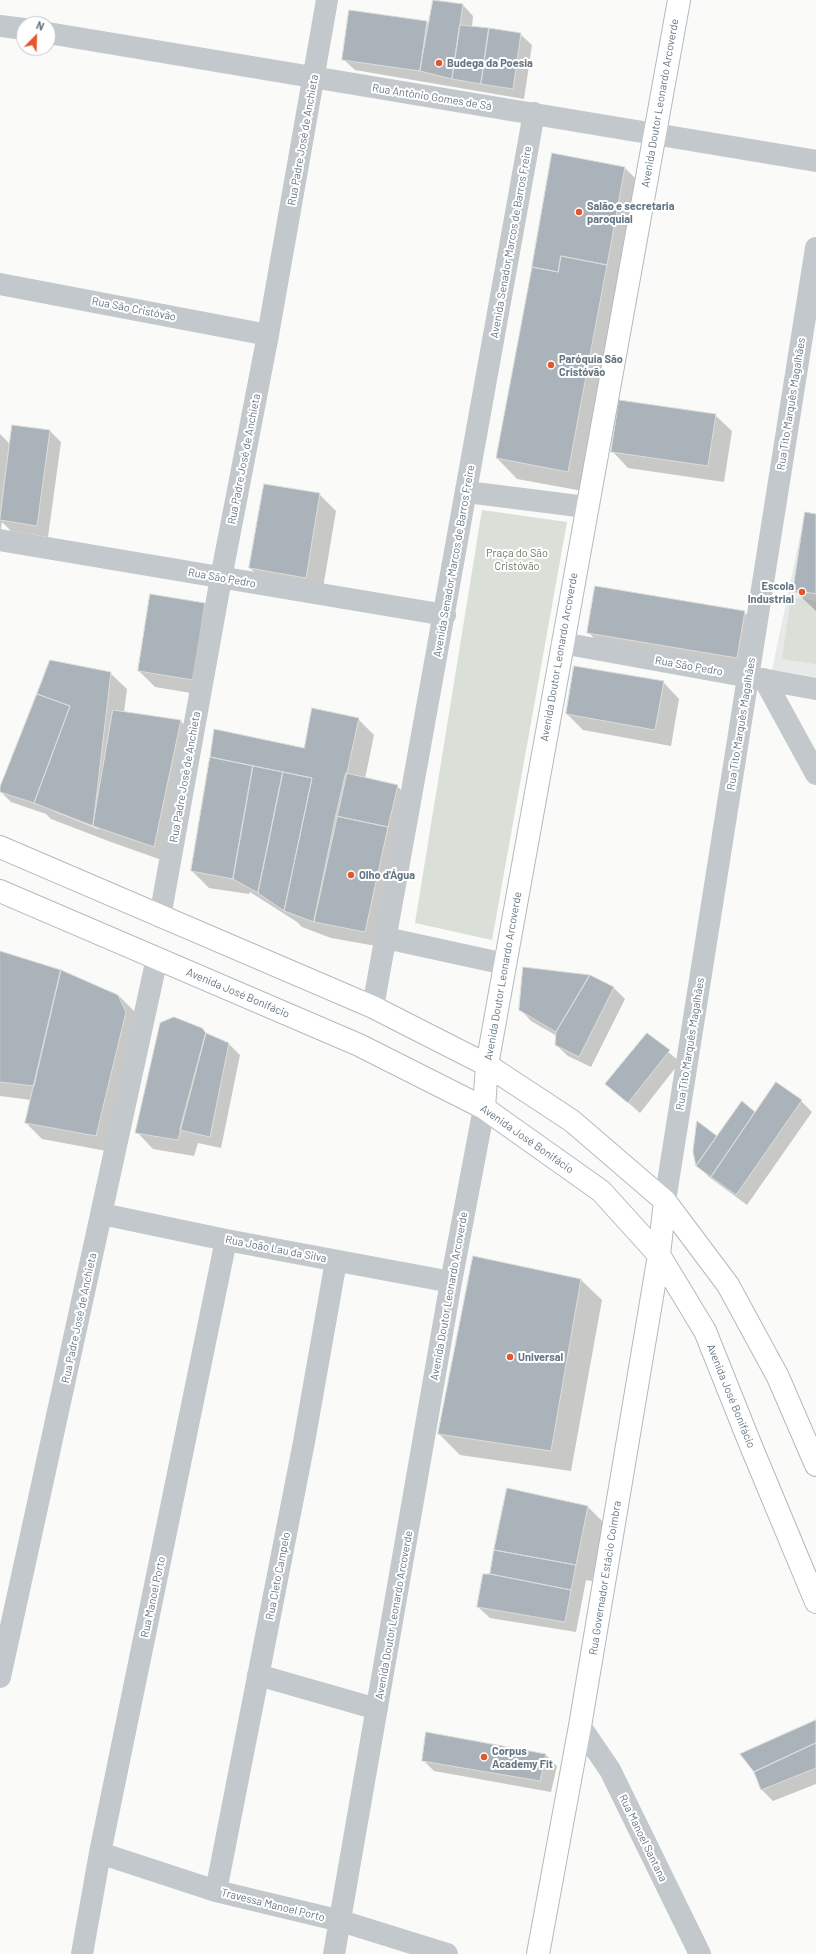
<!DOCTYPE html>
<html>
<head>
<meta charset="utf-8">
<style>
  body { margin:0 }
  #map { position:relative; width:816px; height:1954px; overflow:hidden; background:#fafaf8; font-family:Barlow,sans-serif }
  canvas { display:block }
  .north { position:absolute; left:16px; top:16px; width:40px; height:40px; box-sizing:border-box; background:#fff; border:1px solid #c1c8cd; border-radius:50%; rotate:23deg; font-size:11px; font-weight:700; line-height:16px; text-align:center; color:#657683 }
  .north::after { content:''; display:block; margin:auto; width:14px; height:18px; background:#e4572e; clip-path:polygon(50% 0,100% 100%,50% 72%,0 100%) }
</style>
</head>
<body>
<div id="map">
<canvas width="816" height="1954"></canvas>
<div class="north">N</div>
</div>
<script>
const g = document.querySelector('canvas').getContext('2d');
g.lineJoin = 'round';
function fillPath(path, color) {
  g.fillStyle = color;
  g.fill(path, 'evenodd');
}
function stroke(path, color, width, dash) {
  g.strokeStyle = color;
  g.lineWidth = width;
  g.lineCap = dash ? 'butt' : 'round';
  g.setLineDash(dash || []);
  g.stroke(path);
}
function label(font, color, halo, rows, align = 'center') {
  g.font = font + ' Barlow,sans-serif';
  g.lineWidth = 4;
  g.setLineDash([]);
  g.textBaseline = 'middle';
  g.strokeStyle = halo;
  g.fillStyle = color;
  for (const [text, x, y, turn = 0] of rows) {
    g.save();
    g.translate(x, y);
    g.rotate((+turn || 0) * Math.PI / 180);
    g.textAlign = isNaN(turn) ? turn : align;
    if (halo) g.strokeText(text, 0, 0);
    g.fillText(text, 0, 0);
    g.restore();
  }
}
const built = new Path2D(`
  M805,512L816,514V677L772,670Z`);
const green = new Path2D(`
  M482,510L567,522L492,940L415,923Z
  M791,597L816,601V664L782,659Z`);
const shadow = new Path2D(`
  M462,4L473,16L472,27L520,34L532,45L524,99L355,70L343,59L427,22L429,25Z
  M625,168L645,188L588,492L517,479L497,458Z
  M715,415L732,431L724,482L628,468L612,451Z
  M50,431L61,442L48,537L11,531L2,522L0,535V434L10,444Z
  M319,494L336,511L322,594L267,584L250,568Z
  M816,515V611L794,590Z
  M204,604L221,620L209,696L155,687L139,671Z
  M744,612L761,628L753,674L605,649L588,632Z
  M110,673L127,689L124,712L180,720L196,737L170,863L111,842L51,819L46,814L11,802L0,791ZM53,809L98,827V829L53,811Z
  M663,682L679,699L671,746L583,730L567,714Z
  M358,719L374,735L365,779L397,786L408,797L382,947L331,938L302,927L297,922L250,892L249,894L209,888L192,871L215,730L305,749Z
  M0,952L118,995L135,1012L112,1152L42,1139L26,1123L31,1100L0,1096Z
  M614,988L625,999L591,1067L568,1056L556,1045L557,1036L531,1021L520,1009Z
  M647,1034L680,1062L640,1113L607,1084Z
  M229,1044L240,1055L221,1148L198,1143L194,1156L153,1149L137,1132Z
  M801,1101L812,1112L747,1205L709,1177L697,1165L694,1152L716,1136L718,1137L742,1103L755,1113Z
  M474,1257L581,1280L602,1300L571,1471L460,1455L439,1434Z
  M507,1489L588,1507L604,1523L592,1581L586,1580L576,1632L490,1618L478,1607L491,1575Z
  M816,1721V1784L773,1801L762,1790L754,1772Z
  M427,1733L546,1755L557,1766L551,1792L434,1771L423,1760Z`);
const building = new Path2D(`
  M433,0L463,4L452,79L420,71Z
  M349,10L427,21L420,71L342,60Z
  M460,25L489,28L481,84L452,79Z
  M489,28L521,33L513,89L481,84Z
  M552,153L625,167L607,265L561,256L558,272L532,267Z
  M561,256L607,265L568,472L496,458L532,267L558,272Z
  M619,400L716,414L708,466L611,452Z
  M12,425L50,430L37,526L0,520Z
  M264,484L320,493L306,578L249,568Z
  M805,512L816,514V594L793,590Z
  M595,586L745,611L737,658L587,633Z
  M150,594L205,603L193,680L138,671Z
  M50,660L111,672L93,826L34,803L70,706L37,694Z
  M574,666L664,681L655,730L566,714Z
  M37,694L70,706L34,803L0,792V787Z
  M312,708L359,718L314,922L284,911L312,778L210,757L214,729L304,748Z
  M113,710L181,720L154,847L93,826Z
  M210,757L253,766L233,879L191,871Z
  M253,766L283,772L258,893L233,879Z
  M283,772L312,778L284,911L258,893Z
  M346,773L398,785L388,827L336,816Z
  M336,816L388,827L365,932L314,922Z
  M0,951L61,970L34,1086L0,1082Z
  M523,967L590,975L556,1032L519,1010Z
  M61,970L118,995L126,1012L96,1136L25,1123Z
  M590,975L614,987L579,1057L555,1045L556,1032Z
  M174,1017L202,1028L206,1033L178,1140L135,1133L160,1023Z
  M206,1033L229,1043L210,1137L180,1130Z
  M647,1033L670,1050L628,1103L605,1084Z
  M776,1082L802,1100L736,1195L711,1177Z
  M742,1101L755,1112L711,1177L696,1166Z
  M697,1121L717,1136L696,1166L693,1152Z
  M473,1256L581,1279L551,1451L438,1434Z
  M507,1488L588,1506L576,1565L494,1550Z
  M494,1550L576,1565L571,1590L490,1574Z
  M483,1574H490L571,1590L565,1622L477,1607Z
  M816,1720V1743L754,1772L740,1754Z
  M426,1732L546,1754L540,1781L422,1761Z
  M816,1743V1768L761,1790L754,1772Z`);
const street = new Path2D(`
  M0,26L24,29
  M48,33L816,161
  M0,284L268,335
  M467,492L586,507
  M0,540L445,615
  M562,643L816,689
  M764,679L816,774
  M160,917L221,578L268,335L327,0
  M386,938L505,964
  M373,1007L534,113
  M665,1201L816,248
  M102,1214L226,1240L451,1282
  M258,1675L377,1709
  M0,1677L157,958
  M580,1726L610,1770L700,1954
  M100,1853L216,1891L341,1921L447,1954
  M216,1891L304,1442L336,1261
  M82,1954L100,1853L226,1240
  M334,1954L451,1282L484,1108`);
const secondary = new Path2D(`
  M0,847L373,1007L487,1065L572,1121L665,1201L728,1285L778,1377L816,1465
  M0,891L359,1045L484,1108L601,1191L659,1255L705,1331L751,1446L816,1602
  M484,1108L487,1065L679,0
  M538,1954L580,1726L659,1255L665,1201`);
const markers = [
  [439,63,4,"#e4572e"],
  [579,212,4,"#e4572e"],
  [551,365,4,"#e4572e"],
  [802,592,4,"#e4572e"],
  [351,875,4,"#e4572e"],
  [510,1357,4,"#e4572e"],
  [484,1757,4,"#e4572e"]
];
const poiNames = [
  ["Budega da Poesia",447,63],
  ["Salão e secretaria",587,206],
  ["paroquial",587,219],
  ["Paróquia São",559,359],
  ["Cristóvão",559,372],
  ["Escola",794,586,"right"],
  ["Industrial",794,599,"right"],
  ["Olho d'Água",359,875],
  ["Universal",518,1357],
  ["Corpus",492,1751],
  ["Academy Fit",492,1764]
];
const streetNames = [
  ["Rua Antônio Gomes de Sá",432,97,9],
  ["Avenida Doutor Leonardo Arcoverde",660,103,-80],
  ["Rua Padre José de Anchieta",303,140,-80],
  ["Avenida Senador Marcos de Barros Freire",511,242,-80],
  ["Rua São Cristóvão",134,309,11],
  ["Rua Tito Marquês Magalhães",791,404,-81],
  ["Rua Padre José de Anchieta",244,459,-79],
  ["Avenida Senador Marcos de Barros Freire",454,561,-80],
  ["Rua São Pedro",222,578,10],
  ["Avenida Doutor Leonardo Arcoverde",559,657,-80],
  ["Rua São Pedro",689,666,10],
  ["Rua Tito Marquês Magalhães",741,724,-81],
  ["Rua Padre José de Anchieta",185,777,-80],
  ["Avenida Doutor Leonardo Arcoverde",503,976,-80],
  ["Avenida José Bonifácio",238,993,23],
  ["Rua Tito Marquês Magalhães",690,1044,-81],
  ["Avenida José Bonifácio",527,1139,35],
  ["Rua João Lau da Silva",276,1249,11],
  ["Avenida Doutor Leonardo Arcoverde",449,1296,-80],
  ["Rua Padre José de Anchieta",79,1318,-78],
  ["Avenida José Bonifácio",731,1396,68],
  ["Rua Cleto Campelo",278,1576,-79],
  ["Rua Governador Estácio Coimbra",605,1578,-81],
  ["Rua Manoel Porto",153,1597,-78],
  ["Avenida Doutor Leonardo Arcoverde",394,1615,-80],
  ["Rua Manoel Santana",643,1838,64],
  ["Travessa Manoel Porto",273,1905,14]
];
const parkNames = [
  ["Praça do São",517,553],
  ["Cristóvão",517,566]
];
fillPath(built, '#e8e9e9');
fillPath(green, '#dadfd7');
fillPath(shadow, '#0003');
fillPath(building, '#aab3b9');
stroke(building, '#dcdcda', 1);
stroke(secondary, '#b3babf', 24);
stroke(street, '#c3c8cc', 22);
stroke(secondary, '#fff', 22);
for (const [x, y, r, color] of markers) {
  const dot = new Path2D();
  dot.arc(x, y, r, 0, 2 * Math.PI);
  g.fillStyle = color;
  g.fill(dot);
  stroke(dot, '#fff', 1.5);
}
label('bold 11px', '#657683', '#fff', poiNames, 'left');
label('11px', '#657683', '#fff', streetNames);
label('11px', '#687a64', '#fff', parkNames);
</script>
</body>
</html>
